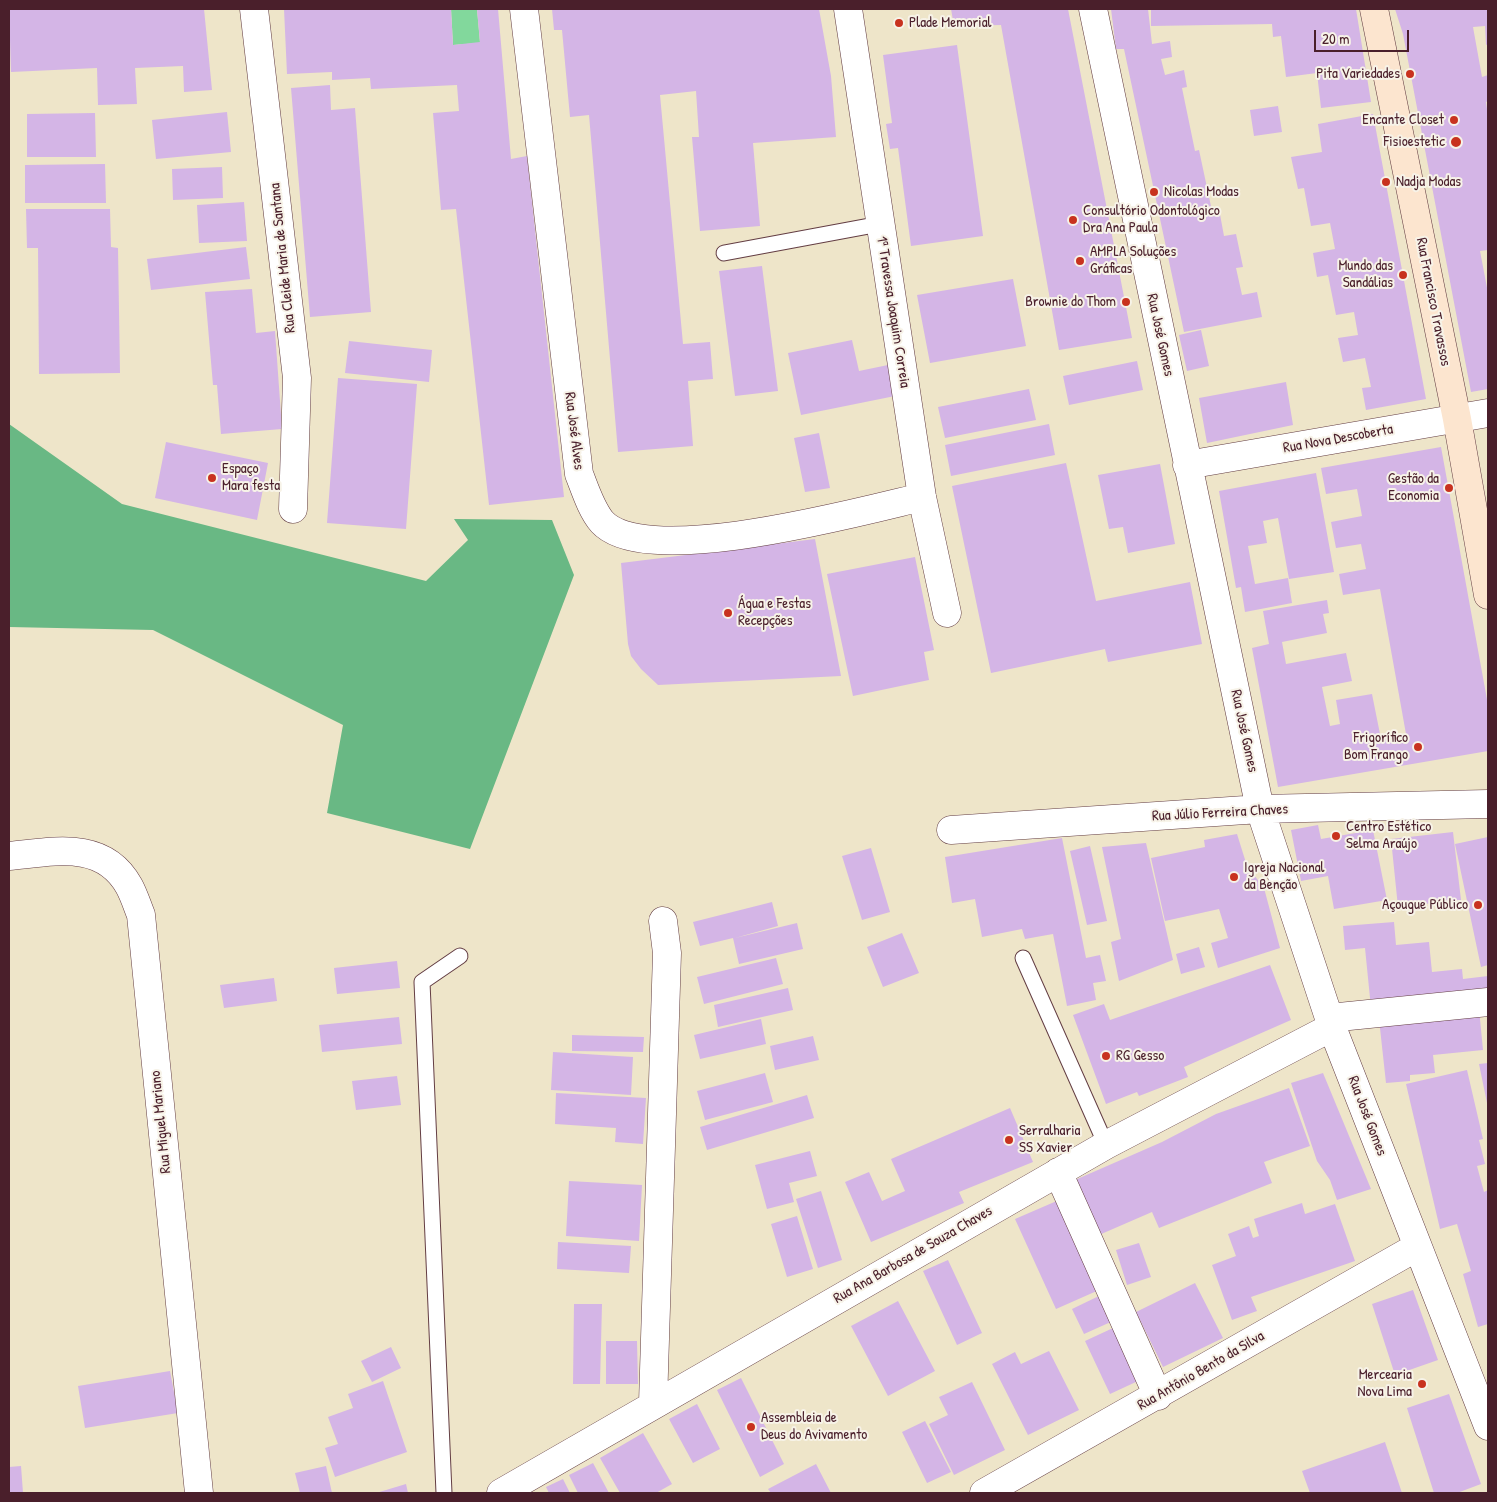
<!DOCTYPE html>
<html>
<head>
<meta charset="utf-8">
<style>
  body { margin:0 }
  #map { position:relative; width:1497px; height:1502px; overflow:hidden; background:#eee5c9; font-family:"Patrick Hand",sans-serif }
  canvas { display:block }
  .frame { position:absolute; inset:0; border:10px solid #4a1f2b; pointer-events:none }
  .scale { position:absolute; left:1314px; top:30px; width:95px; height:22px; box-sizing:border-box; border:2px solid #4a1f2b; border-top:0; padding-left:6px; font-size:15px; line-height:18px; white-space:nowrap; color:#4a1f2b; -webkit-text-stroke:4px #f7f3e8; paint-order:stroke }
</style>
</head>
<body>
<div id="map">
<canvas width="1497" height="1502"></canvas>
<div class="frame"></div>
<div class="scale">20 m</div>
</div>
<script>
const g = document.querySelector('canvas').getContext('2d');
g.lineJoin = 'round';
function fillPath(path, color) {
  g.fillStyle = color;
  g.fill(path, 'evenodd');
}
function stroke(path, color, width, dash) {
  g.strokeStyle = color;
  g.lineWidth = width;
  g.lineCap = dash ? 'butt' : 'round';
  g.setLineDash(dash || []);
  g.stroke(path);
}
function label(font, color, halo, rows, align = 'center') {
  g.font = font + ' "Patrick Hand",sans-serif';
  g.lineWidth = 4;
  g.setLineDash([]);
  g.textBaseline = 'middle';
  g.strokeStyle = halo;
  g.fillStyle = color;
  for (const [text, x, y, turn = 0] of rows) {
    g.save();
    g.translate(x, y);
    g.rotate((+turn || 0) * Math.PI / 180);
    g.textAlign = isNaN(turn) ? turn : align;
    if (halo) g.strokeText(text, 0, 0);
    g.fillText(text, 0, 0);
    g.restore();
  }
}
const green = new Path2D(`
  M451,9H477L480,43L453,45Z`);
const forest = new Path2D(`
  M9,424L122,504L426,581L468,540L454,519L552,520L574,575L470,849L327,813L343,725L153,630L9,627Z`);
const building = new Path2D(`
  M9,9H204L212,90L184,92L183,66L135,68L137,104L98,105L97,68L11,72Z
  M284,9H451L453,45L480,42L477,9H498L511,159L527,156L564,497L489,505L456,209L441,210L433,113L459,111L457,85L371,89L370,78L332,80V72L287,74Z
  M552,9H819L831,76L836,137L753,143L760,226L700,231L692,137H699L696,91L660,95L683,344L710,342L713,379L688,381L693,446L618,452L589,115L570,117L562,30H554Z
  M951,9H1068L1132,338L1059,350L1001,25L954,26Z
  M1111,9H1148L1152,44L1170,41L1172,57L1161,59L1165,75L1184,70L1187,87L1182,88L1195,151L1199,150L1212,211L1219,209L1224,236L1236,234L1243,267L1236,268L1242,295L1257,292L1262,317L1184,332L1124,49H1116Z
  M1151,9H1356L1371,102L1321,108L1317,73L1286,77L1281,36L1273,37L1272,24L1151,26Z
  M1395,9H1488V44L1486,45L1485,26L1473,27L1482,77L1488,75V101L1486,102L1488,116V250L1480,251L1488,293V389L1471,392L1403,34Z
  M957,45L983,236L911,246L898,148L890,149L886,124L892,123L883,55Z
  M330,85L331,110L355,108L371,312L310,317L291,88Z
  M1278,106L1282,132L1254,136L1250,110Z
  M227,112L231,152L156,159L152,120Z
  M95,113L96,157H27V114Z
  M1373,114L1426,399L1366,410L1362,388L1371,387L1365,358L1343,362L1338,338L1358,335L1354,312L1336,315L1328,275L1317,277L1313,253L1335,249L1330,223L1311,226L1304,188L1298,189L1291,157L1322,152L1318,124Z
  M105,164L106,203H25V165Z
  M222,167L223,198L173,200L172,169Z
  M244,202L247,241L199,243L197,205Z
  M26,209H110L111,247L118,248L120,373L39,374L38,248H27Z
  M246,247L250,279L151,290L147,259Z
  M762,266L778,391L735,396L719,271Z
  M1013,279L1026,346L930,363L917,295Z
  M252,289L256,333L275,331L282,429L221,434L217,385H213L205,292Z
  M1201,330L1209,366L1187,371L1179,335Z
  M852,340L859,371L888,365L895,396L801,415L788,353Z
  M349,341L432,350L429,382L345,373Z
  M1137,361L1143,390L1069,405L1063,376Z
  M338,378L417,384L406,529L327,523Z
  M1286,382L1293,425L1207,443L1199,398Z
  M1029,389L1036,420L945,438L938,407Z
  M1049,424L1055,455L951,476L945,445Z
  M819,433L830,488L805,492L794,438Z
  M166,442L268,463L257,520L155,498Z
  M1441,447L1488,705V751L1278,787L1252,648L1269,644L1263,611L1327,600L1329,613L1323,614L1327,633L1282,642L1286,664L1346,653L1352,681L1322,687L1330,726L1340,724L1336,700L1372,694L1381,739L1406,734L1380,589L1343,595L1339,574L1366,569L1361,544L1336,548L1331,522L1362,516L1357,489L1326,494L1321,468Z
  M1066,463L1096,601L1190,582L1202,644L1108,662L1105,649L991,673L952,486Z
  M1160,464L1175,544L1128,553L1123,527L1109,529L1098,475Z
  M1316,473L1334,572L1289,579L1278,518L1263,521L1267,543L1248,546L1255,584L1288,578L1292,603L1245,612L1241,587L1236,588L1219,491Z
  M815,539L841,676L658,685L641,669L631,656L628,644L621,563Z
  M915,557L934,650L924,652L929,680L853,696L827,574Z
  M1318,825L1321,839L1373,830L1387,900L1334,909L1328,876L1301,881L1291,830Z
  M1453,832L1461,900L1398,907L1391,839Z
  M1237,834L1247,866L1264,888L1280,948L1218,968L1211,943L1228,938L1219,909L1165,921L1151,858L1205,847L1204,840Z
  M1488,837V965L1481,967L1455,844Z
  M1062,838L1086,958L1100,955L1106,981L1093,983L1096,1000L1067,1006L1053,934L1025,939L1022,929L982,937L975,899L952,903L945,857Z
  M1146,843L1173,960L1119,981L1111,942L1121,939L1102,847Z
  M1090,846L1107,921L1087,925L1070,851Z
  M871,848L890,912L862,920L842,856Z
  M772,902L778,926L735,938L797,923L803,949L739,964L733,938L700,946L693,922Z
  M1394,922L1396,945L1429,942L1432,972L1462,969L1463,979L1488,976V998L1371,1008L1365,948L1345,950L1343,926Z
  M902,933L919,973L883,987L867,947Z
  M1199,947L1205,967L1181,974L1176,954Z
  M776,958L783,984L704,1004L697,977Z
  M397,961L400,988L337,994L334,968Z
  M1270,965L1291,1020L1184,1067L1188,1077L1139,1096L1137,1092L1106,1104L1073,1015L1104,1004L1110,1020Z
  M274,978L277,1001L224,1008L220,985Z
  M788,988L793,1010L718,1027L714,1005Z
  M1479,1009L1483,1050L1433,1055L1435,1073L1410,1075V1081L1386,1083L1379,1019Z
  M399,1017L402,1044L322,1052L319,1025Z
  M761,1019L766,1044L700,1059L694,1035Z
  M572,1035L644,1037L643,1052L572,1051Z
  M813,1036L819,1060L775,1070L770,1046Z
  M553,1052L633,1057L631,1095L551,1090Z
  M1488,1063V1103H1487L1479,1064Z
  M1467,1070L1483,1139L1479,1140L1485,1164L1477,1166L1484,1192L1488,1190V1324L1478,1327L1463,1274L1471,1271L1457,1224L1440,1229L1406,1084Z
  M765,1073L773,1102L705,1120L697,1091Z
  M1323,1073L1371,1189L1337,1200L1330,1180L1317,1161L1291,1083Z
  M397,1076L401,1105L356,1110L352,1081Z
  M1289,1088L1310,1146L1264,1162L1272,1183L1159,1228L1152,1212L1099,1235L1075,1180L1162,1142L1216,1114Z
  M556,1093L646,1098L643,1144L615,1142L616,1128L555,1124Z
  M807,1095L814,1118L707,1150L700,1127Z
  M1010,1108L1033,1162L959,1192L964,1203L871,1242L845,1182L869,1172L882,1201L905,1191L891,1159Z
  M810,1151L817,1176L789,1183L794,1202L767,1209L755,1165Z
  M569,1181L642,1185L639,1241L566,1236Z
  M821,1191L842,1260L818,1268L796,1199Z
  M1059,1200L1099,1290L1056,1309L1015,1219Z
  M1302,1203L1305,1214L1335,1204L1355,1261L1251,1297L1257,1311L1232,1320L1212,1265L1236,1256L1228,1234L1249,1226L1253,1238L1259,1236L1254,1219Z
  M797,1216L813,1269L787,1277L771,1224Z
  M558,1242L631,1246L629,1273L557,1269Z
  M1139,1243L1151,1277L1127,1285L1116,1250Z
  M948,1260L982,1333L957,1345L923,1271Z
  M1195,1283L1223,1338L1163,1367L1136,1312Z
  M1413,1290L1438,1360L1395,1375L1372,1304Z
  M1101,1295L1113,1321L1084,1334L1072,1309Z
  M898,1301L935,1371L888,1396L851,1326Z
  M574,1304H602L600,1384H573Z
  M1113,1328L1138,1381L1110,1394L1085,1341Z
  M606,1341H637L638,1384H606Z
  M391,1347L401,1368L372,1382L361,1361Z
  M1049,1351L1079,1410L1028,1435L992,1364L1015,1352L1021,1364Z
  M170,1371L178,1413L85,1428L78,1386Z
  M741,1378L784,1464L760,1477L717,1390Z
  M383,1381L407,1452L335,1477L325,1448L338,1444L328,1417L353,1408L348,1394Z
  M972,1382L1005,1450L954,1475L929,1424L948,1415L939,1397Z
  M1449,1394L1481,1484L1457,1493H1434L1407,1408Z
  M697,1404L720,1449L693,1463L669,1419Z
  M925,1421L951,1472L927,1483L902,1432Z
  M643,1433L672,1484L656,1493H620L600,1458Z
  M1385,1442L1402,1493H1310L1302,1471Z
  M593,1463L609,1493H578L569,1475Z
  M816,1464L831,1493H771L768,1489Z
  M21,1466L23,1493H9V1467Z
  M326,1466L332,1493H300L295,1473Z
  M563,1479L570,1493H549L546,1487Z
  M406,1484L408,1493H376Z`);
const lane = new Path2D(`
  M724,253L880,224
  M1023,958L1106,1145
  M444,1493L422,982L460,956`);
const street = new Path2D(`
  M254,9L297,378L293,509
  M524,9L579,474C585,489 591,509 602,522C646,570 862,511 922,497
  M848,9L922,497L947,613
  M1093,9L1260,809L1332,1027L1488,1426
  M1187,465L1488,413
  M951,830L1260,809L1488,804
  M9,856C52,852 103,839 129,886C134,895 137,905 141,915L199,1493
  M1329,1018L1488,1002
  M1058,1172L1158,1396
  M653,1403L667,953L663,921
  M501,1493L1106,1145L1332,1027
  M984,1493L1417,1247`);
const secondary = new Path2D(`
  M1374,9L1457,419L1488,595`);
const markers = [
  [899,23,5,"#c8321e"],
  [1410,74,5,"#c8321e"],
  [1454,120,5,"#c8321e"],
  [1456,142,6,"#c8321e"],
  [1386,182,5,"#c8321e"],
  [1154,192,5,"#c8321e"],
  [1073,220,5,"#c8321e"],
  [1080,261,5,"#c8321e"],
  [1403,275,5,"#c8321e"],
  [1126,302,5,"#c8321e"],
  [212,478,5,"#c8321e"],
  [1449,488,5,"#c8321e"],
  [728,613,5,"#c8321e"],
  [1418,747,5,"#c8321e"],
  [1336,836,5,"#c8321e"],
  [1234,877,5,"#c8321e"],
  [1478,905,5,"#c8321e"],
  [1106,1056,5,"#c8321e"],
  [1009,1140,5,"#c8321e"],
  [1422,1384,5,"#c8321e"],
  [751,1427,5,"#c8321e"]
];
const poiNames = [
  ["Plade Memorial",909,23],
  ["Pita Variedades",1400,74,"right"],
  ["Encante Closet",1444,120,"right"],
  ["Fisioestetic",1445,142,"right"],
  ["Nadja Modas",1396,182],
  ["Nicolas Modas",1164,192],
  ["Consultório Odontológico",1083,211],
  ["Dra Ana Paula",1083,228],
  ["AMPLA Soluções",1090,252],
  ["Gráficas",1090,269],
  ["Mundo das",1393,266,"right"],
  ["Sandálias",1393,283,"right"],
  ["Brownie do Thom",1116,302,"right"],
  ["Espaço",222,469],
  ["Mara festa",222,486],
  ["Gestão da",1439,479,"right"],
  ["Economia",1439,496,"right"],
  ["Água e Festas",738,604],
  ["Recepções",738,621],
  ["Frigorífico",1408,738,"right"],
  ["Bom Frango",1408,755,"right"],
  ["Centro Estético",1346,827],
  ["Selma Araújo",1346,844],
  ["Igreja Nacional",1244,868],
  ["da Benção",1244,885],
  ["Açougue Público",1468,905,"right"],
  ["RG Gesso",1116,1056],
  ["Serralharia",1019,1131],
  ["SS Xavier",1019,1148],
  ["Mercearia",1412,1375,"right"],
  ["Nova Lima",1412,1392,"right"],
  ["Assembleia de",761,1418],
  ["Deus do Avivamento",761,1435]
];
const streetNames = [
  ["Rua Cleide Maria de Santana",283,258,-96],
  ["Rua Francisco Travassos",1433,302,79],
  ["1ª Travessa Joaquim Correia",893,312,81],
  ["Rua José Gomes",1160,335,78],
  ["Rua José Alves",574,431,83],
  ["Rua Nova Descoberta",1338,439,-10],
  ["Rua José Gomes",1244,731,78],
  ["Rua Júlio Ferreira Chaves",1220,813,-3],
  ["Rua José Gomes",1367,1116,69],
  ["Rua Miguel Mariano",161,1122,-96],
  ["Rua Ana Barbosa de Souza Chaves",913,1255,-30],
  ["Rua Antônio Bento da Silva",1201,1371,-30]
];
fillPath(green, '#82d89c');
fillPath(forest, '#69b884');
fillPath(building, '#d4b5e6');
stroke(lane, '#633d43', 17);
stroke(street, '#633d43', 29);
stroke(secondary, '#633d43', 29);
stroke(lane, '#fff', 15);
stroke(street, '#fff', 28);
stroke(secondary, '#fce5cf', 28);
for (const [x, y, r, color] of markers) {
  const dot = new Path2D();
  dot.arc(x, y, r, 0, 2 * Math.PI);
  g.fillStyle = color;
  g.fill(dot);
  stroke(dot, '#f7f3e8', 2);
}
label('15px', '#4a1f2b', '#f7f3e8', poiNames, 'left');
label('15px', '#4a1f2b', '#f7f3e8', streetNames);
</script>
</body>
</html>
